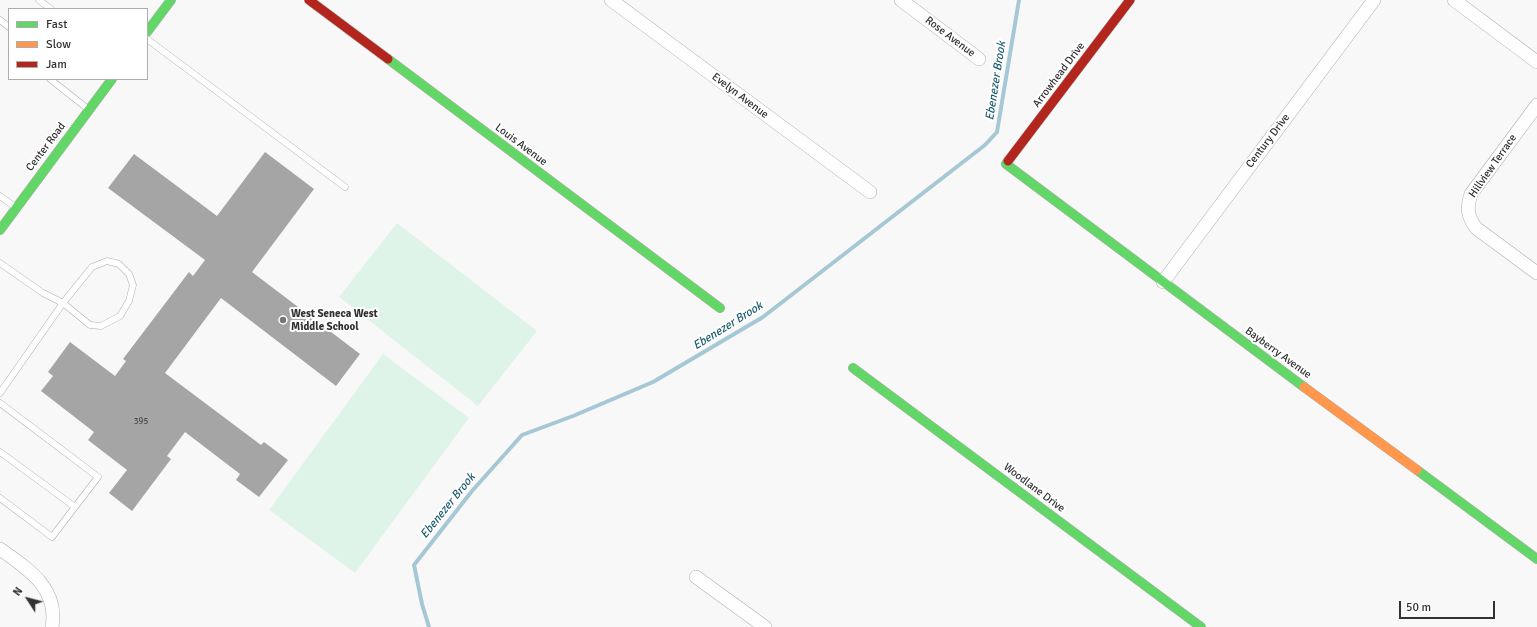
<!DOCTYPE html>
<html>
<head>
<meta charset="utf-8">
<style>
  body { margin:0 }
  #map { position:relative; width:1537px; height:627px; overflow:hidden; background:#f9f8f9; font-family:Signika,sans-serif }
  canvas { display:block }
  .legend { position:absolute; left:8px; top:8px; width:140px; height:72px; box-sizing:border-box; background:#fff; border:1px solid #adadad; margin:0; padding:5px 7px; list-style:none; font-size:12px; color:#323233 }
  .legend li { display:flex; align-items:center; gap:8px; height:20px }
  .legend b { width:20px; border:1px solid #adadad }
  .north { position:absolute; left:8px; top:579px; width:40px; height:40px; -webkit-text-stroke:3px #fff; paint-order:stroke; rotate:306deg; font-size:11px; font-weight:700; line-height:16px; text-align:center; color:#323233 }
  .north::after { content:''; display:block; margin:auto; width:14px; height:18px; background:#323233; clip-path:polygon(50% 0,100% 100%,50% 72%,0 100%) }
  .scale { position:absolute; left:1399px; top:601px; width:96px; height:18px; box-sizing:border-box; border:2px solid #323233; border-top:0; padding-left:5px; font-size:12px; line-height:14px; white-space:nowrap; color:#323233; -webkit-text-stroke:3px #fff; paint-order:stroke }
</style>
</head>
<body>
<div id="map">
<canvas width="1537" height="627"></canvas>
<ul class="legend">
<li><b style="height:5px;background:#63d668"></b>Fast</li>
<li><b style="height:5px;background:#ff974d"></b>Slow</li>
<li><b style="height:5px;background:#b3261e"></b>Jam</li>
</ul>
<div class="north">N</div>
<div class="scale">50 m</div>
</div>
<script>
const g = document.querySelector('canvas').getContext('2d');
g.lineJoin = 'round';
function fillPath(path, color) {
  g.fillStyle = color;
  g.fill(path, 'evenodd');
}
function stroke(path, color, width, dash) {
  g.strokeStyle = color;
  g.lineWidth = width;
  g.lineCap = dash ? 'butt' : 'round';
  g.setLineDash(dash || []);
  g.stroke(path);
}
function label(font, color, halo, rows, align = 'center') {
  g.font = font + ' Signika,sans-serif';
  g.lineWidth = 4;
  g.setLineDash([]);
  g.textBaseline = 'middle';
  g.strokeStyle = halo;
  g.fillStyle = color;
  for (const [text, x, y, turn = 0] of rows) {
    g.save();
    g.translate(x, y);
    g.rotate((+turn || 0) * Math.PI / 180);
    g.textAlign = isNaN(turn) ? turn : align;
    if (halo) g.strokeText(text, 0, 0);
    g.fillText(text, 0, 0);
    g.restore();
  }
}
const green = new Path2D(`
  M397,223L537,331L478,406L339,297Z
  M383,354L469,418L355,573L269,510Z`);
const stream = new Path2D(`
  M429,627L422,604L414,565L472,491L522,435L573,416L653,382L763,317L985,145L997,132L1019,0`);
const building = new Path2D(`
  M265,152L314,189L252,272L360,354L336,386L221,298L165,373L261,445L264,442L288,460L259,497L236,480L240,474L185,432L167,456L171,459L132,511L109,493L127,470L88,440L94,432L41,391L53,376L48,372L70,342L115,376L126,361L123,359L189,272L193,276L205,260L108,188L134,154L217,216Z`);
const lane = new Path2D(`
  M39,0L51,9
  M0,20L9,27
  M147,39L345,187
  M50,79L88,109
  M0,196L15,207
  M0,263L43,293L63,303L90,325L101,326L120,316L129,301L133,285L129,274L119,264L107,261L92,267L63,303L0,393
  M0,403L98,477L52,537L0,498
  M0,452L75,507`);
const street = new Path2D(`
  M611,0L870,192
  M901,0L979,59
  M1454,0L1537,62
  M1537,105L1471,194C1466,208 1468,217 1476,228L1537,273
  M1163,282L1374,0
  M0,549C28,569 59,588 52,627
  M696,577L765,627`);
const fast = new Path2D(`
  M147,32L171,0
  M388,59L720,308
  M1008,161L1006,164L1304,387
  M0,230L112,79
  M853,368L1201,627
  M1417,470L1537,559`);
const slow = new Path2D(`
  M1304,387L1417,470`);
const jam = new Path2D(`
  M309,0L388,59
  M1008,161L1130,0`);
const markers = [
  [283,320,4,"#787778"]
];
const numberNames = [
  ["395",141,422]
];
const streetNames = [
  ["Rose Avenue",950,37,37],
  ["Arrowhead Drive",1059,75,-53],
  ["Evelyn Avenue",740,96,37],
  ["Century Drive",1268,141,-53],
  ["Louis Avenue",521,145,37],
  ["Center Road",46,147,-53],
  ["Hillview Terrace",1493,166,-55],
  ["Bayberry Avenue",1278,353,36],
  ["Woodlane Drive",1034,488,37]
];
const poiNames = [
  ["West Seneca West",291,314],
  ["Middle School",291,327]
];
const waterNames = [
  ["Ebenezer Brook",996,81,-81],
  ["Ebenezer Brook",728,326,-32],
  ["Ebenezer Brook",448,506,-51]
];
fillPath(green, '#dff4e8');
stroke(stream, '#a6c8d5', 4);
fillPath(building, '#a5a5a5');
stroke(lane, '#adadad', 7);
stroke(street, '#adadad', 14);
stroke(fast, '#adadad', 10);
stroke(slow, '#adadad', 10);
stroke(jam, '#adadad', 10);
stroke(lane, '#fefefe', 6);
stroke(street, '#fefefe', 13);
stroke(fast, '#63d668', 9);
stroke(slow, '#ff974d', 9);
stroke(jam, '#b3261e', 9);
for (const [x, y, r, color] of markers) {
  const dot = new Path2D();
  dot.arc(x, y, r, 0, 2 * Math.PI);
  g.fillStyle = color;
  g.fill(dot);
  stroke(dot, '#fff', 1.5);
}
label('9px', '#4f4f50', null, numberNames);
label('11px', '#323233', '#fff', streetNames);
label('bold 11px', '#323233', '#fff', poiNames, 'left');
label('italic 12px', '#1c5d70', '#fff', waterNames);
</script>
</body>
</html>
